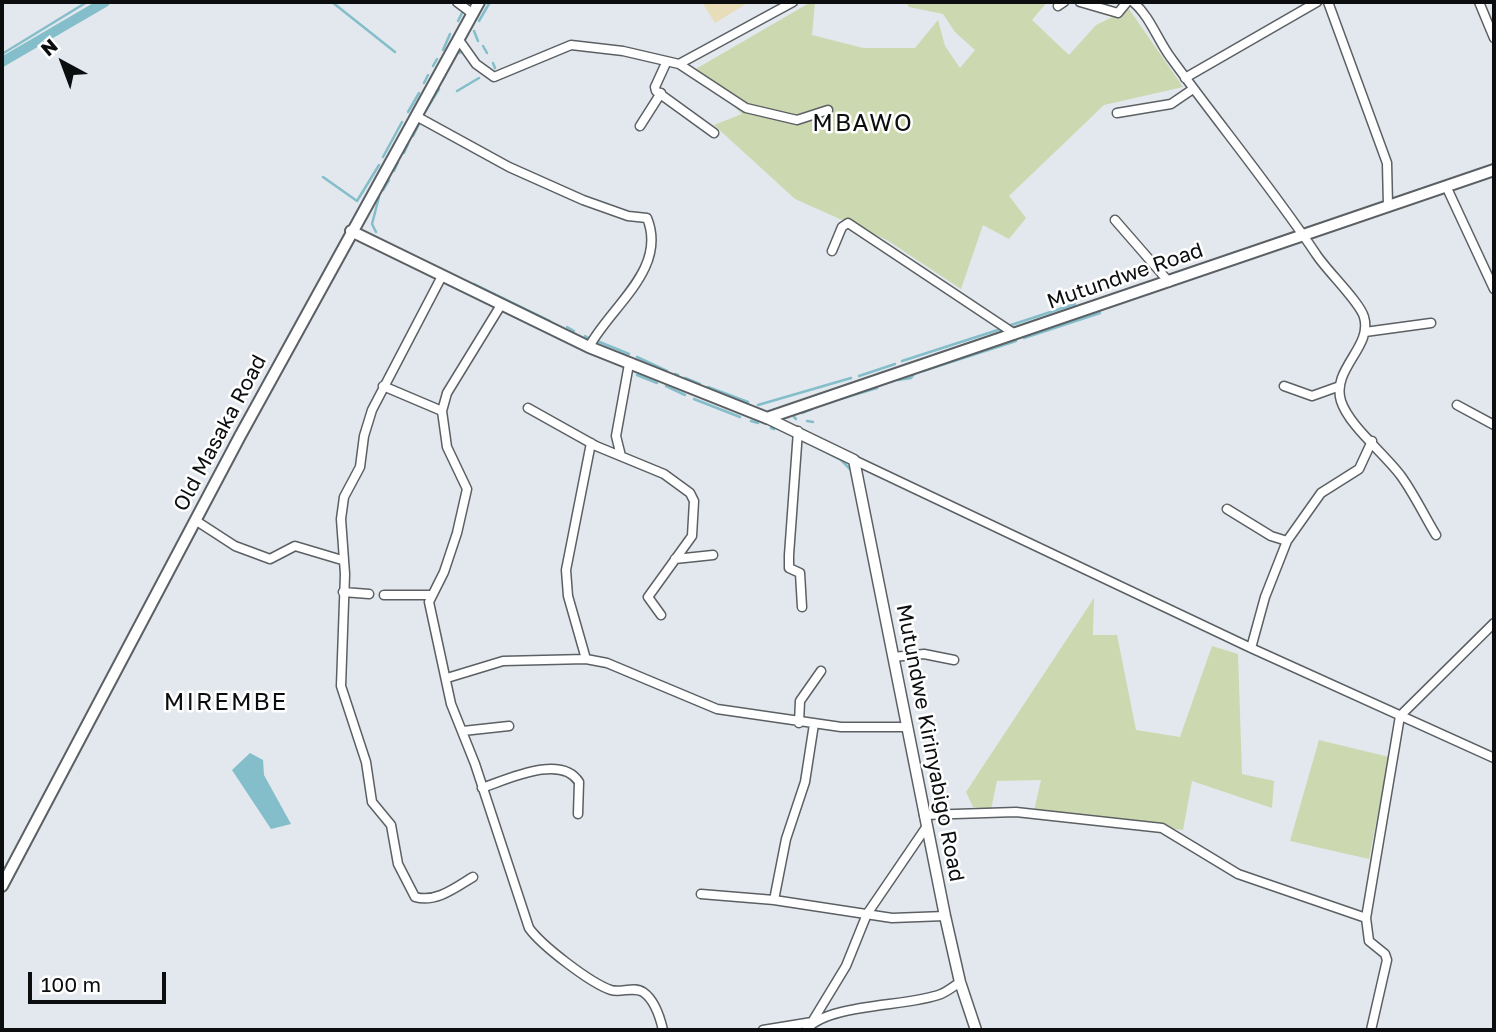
<!DOCTYPE html>
<html>
<head>
<meta charset="utf-8">
<style>
  body { margin:0 }
  #map { position:relative; width:1496px; height:1032px; overflow:hidden; background:#e2e8ed; font-family:"Golos Text",sans-serif }
  canvas { display:block }
  .frame { position:absolute; inset:0; border:4px solid #0b0d0e; pointer-events:none }
  .north { position:absolute; left:28px; top:28px; width:70px; height:70px; -webkit-text-stroke:5px #fff; paint-order:stroke; rotate:319deg; font-size:19px; font-weight:700; line-height:28px; text-align:center; color:#0b0d0e }
  .north::after { content:''; display:block; margin:auto; width:24px; height:32px; background:#0b0d0e; clip-path:polygon(50% 0,100% 100%,50% 72%,0 100%) }
  .scale { position:absolute; left:28px; top:972px; width:138px; height:32px; box-sizing:border-box; border:4px solid #0b0d0e; border-top:0; padding-left:9px; font-size:21px; line-height:24px; white-space:nowrap; color:#0b0d0e; -webkit-text-stroke:5px #fff; paint-order:stroke }
</style>
</head>
<body>
<div id="map">
<canvas width="1496" height="1032"></canvas>
<div class="frame"></div>
<div class="north">N</div>
<div class="scale">100 m</div>
</div>
<script>
const g = document.querySelector('canvas').getContext('2d');
g.lineJoin = 'round';
function fillPath(path, color) {
  g.fillStyle = color;
  g.fill(path, 'evenodd');
}
function stroke(path, color, width, dash) {
  g.strokeStyle = color;
  g.lineWidth = width;
  g.lineCap = dash ? 'butt' : 'round';
  g.setLineDash(dash || []);
  g.stroke(path);
}
function label(font, color, halo, rows, align = 'center') {
  g.font = font + ' "Golos Text",sans-serif';
  g.lineWidth = 5;
  g.setLineDash([]);
  g.textBaseline = 'middle';
  g.strokeStyle = halo;
  g.fillStyle = color;
  for (const [text, x, y, turn = 0] of rows) {
    g.save();
    g.translate(x, y);
    g.rotate((+turn || 0) * Math.PI / 180);
    g.textAlign = isNaN(turn) ? turn : align;
    if (halo) g.strokeText(text, 0, 0);
    g.fillText(text, 0, 0);
    g.restore();
  }
}
const green = new Path2D(`
  M811,2H815L812,35L863,48H915L938,20L945,46L960,68L975,50L955,32L943,14L909,7L906,2H1047L1032,20L1069,55L1096,25L1129,9L1183,87L1104,105L1009,196L1026,218L1009,239L983,225L961,289L887,240L795,199L714,125L742,114L694,70Z
  M1094,598L1093,635H1117L1136,730L1180,737L1212,646L1238,654L1242,774L1274,781L1272,808L1192,781L1183,830L1034,811L1041,780L997,781L991,809L973,807L966,792Z
  M1319,740L1389,757L1369,859L1290,841Z`);
const sand = new Path2D(`
  M702,2H749L715,23Z`);
const water = new Path2D(`
  M250,753L263,760L264,775L291,824L271,829L232,770Z`);
const stream = new Path2D(`
  M332,2L395,52
  M458,21L462,13
  M479,21L490,2
  M474,31L478,41
  M483,46L487,53
  M443,50L450,34
  M2,54L87,2
  M493,63L495,68
  M433,66L437,59
  M442,81L457,53L463,52
  M424,83L428,75
  M457,91L479,78
  M426,110L439,89
  M408,112L419,93
  M413,136L420,122
  M404,153L408,144
  M383,157L402,122
  M394,171L398,162
  M323,177L357,201L379,165
  M383,190L389,180
  M376,232L372,224L379,197
  M474,284L550,321
  M1008,326L1075,304
  M567,327L574,331
  M585,336L589,338
  M1024,338L1100,313
  M597,341L629,354
  M637,357L667,371
  M902,361L1001,329
  M923,371L1016,341
  M675,374L678,375
  M637,375L657,383
  M859,376L895,364
  M685,378L700,384
  M898,380L911,378L914,374
  M666,386L685,395
  M708,387L748,402
  M694,399L740,417
  M830,402L877,388
  M758,405L851,378
  M802,413L812,409
  M794,417L796,419
  M751,421L758,423
  M807,421L813,422
  M771,428L774,429
  M818,448L841,460L850,469`);
const canal = new Path2D(`
  M2,62L105,2`);
const minor = new Path2D(`
  M457,2L473,14
  M1080,2L1118,13L1127,2
  M1133,2C1150,16 1158,41 1171,58C1219,124 1271,187 1316,254C1326,270 1360,302 1364,317C1373,347 1331,369 1341,401C1349,426 1385,454 1401,476C1414,494 1424,515 1436,535
  M1328,2L1387,163L1388,206
  M1479,2L1494,38
  M1058,6L1064,2
  M459,40L476,64L494,77L571,45L623,51L679,64L793,2
  M666,63L655,87L656,91L714,133
  M679,64L746,108L797,120L828,110
  M1185,78L1317,2
  M1117,113L1171,104L1193,89
  M416,116L509,167L583,200L628,216L647,218C668,269 610,307 589,347
  M640,126L661,93
  M1446,186L1494,289
  M1115,220L1169,282
  M832,251L842,227L848,223L1015,334
  M442,276L372,410L364,436L360,467L344,497L341,519L345,574L341,686L366,762L372,802L391,825L398,864L415,897C436,903 455,888 473,877
  M501,305L447,393L442,411L447,447L467,489L457,533L444,572L429,602L451,704L475,764L529,928C541,945 590,983 611,990C621,993 634,986 643,992C655,1000 660,1017 663,1030
  M1365,332L1431,323
  M383,386L442,411
  M1284,386L1312,396L1340,386
  M1457,405L1494,425
  M528,408L596,446L664,474L690,493L694,501L692,536L648,597L661,615
  M798,431L789,555V568L800,573L802,607
  M621,456L616,436L629,364
  M854,460L1251,648L1494,758
  M1227,509L1271,536L1287,541
  M195,520L235,546L270,559L295,546L342,560
  M675,559L713,555
  M343,592L369,594
  M384,595H431
  M1251,648L1265,597L1287,541L1321,493L1359,469L1372,441
  M893,657L924,654L954,660
  M586,659L568,596L566,570L591,443
  M447,678L503,661L586,659L607,663L717,709L841,727H906
  M799,723L800,701L821,671
  M463,731L509,726
  M482,788C506,780 561,753 579,782L578,814
  M924,815L1016,812L1162,828L1238,874L1366,918
  M701,894L774,900L892,918L945,916
  M774,900L786,839L805,782L814,724
  M763,1030L812,1022L846,966L867,914L927,826
  M806,1030C827,1003 909,1007 941,994C948,991 954,986 960,982
  M1371,1030L1387,960L1385,954L1369,941L1366,918L1400,716L1494,623`);
const tertiary = new Path2D(`
  M767,418L854,460L945,916L960,982L976,1030`);
const secondary = new Path2D(`
  M351,231L589,347L767,418L1494,170
  M2,886L240,436L479,2`);
const streetNames = [
  ["Mutundwe Road",1125,276,-19],
  ["Old Masaka Road",220,433,-62],
  ["Mutundwe Kirinyabigo Road",930,743,79]
];
const quarterNames = [
  ["MBAWO",863,123],
  ["MIREMBE",226,702]
];
fillPath(green, '#ccd8af');
fillPath(sand, '#e7ddb8');
fillPath(water, '#83beca');
stroke(stream, '#83beca', 2.5);
stroke(canal, '#83beca', 10);
stroke(minor, '#5b6064', 11);
stroke(tertiary, '#5b6064', 13);
stroke(secondary, '#5b6064', 14);
stroke(minor, '#fff', 8);
stroke(tertiary, '#fff', 10);
stroke(secondary, '#fff', 10);
label('21px', '#0b0d0e', '#fff', streetNames);
g.letterSpacing = '2px';
label('24px', '#0b0d0e', '#fff', quarterNames);
g.letterSpacing = '0px';
</script>
</body>
</html>
